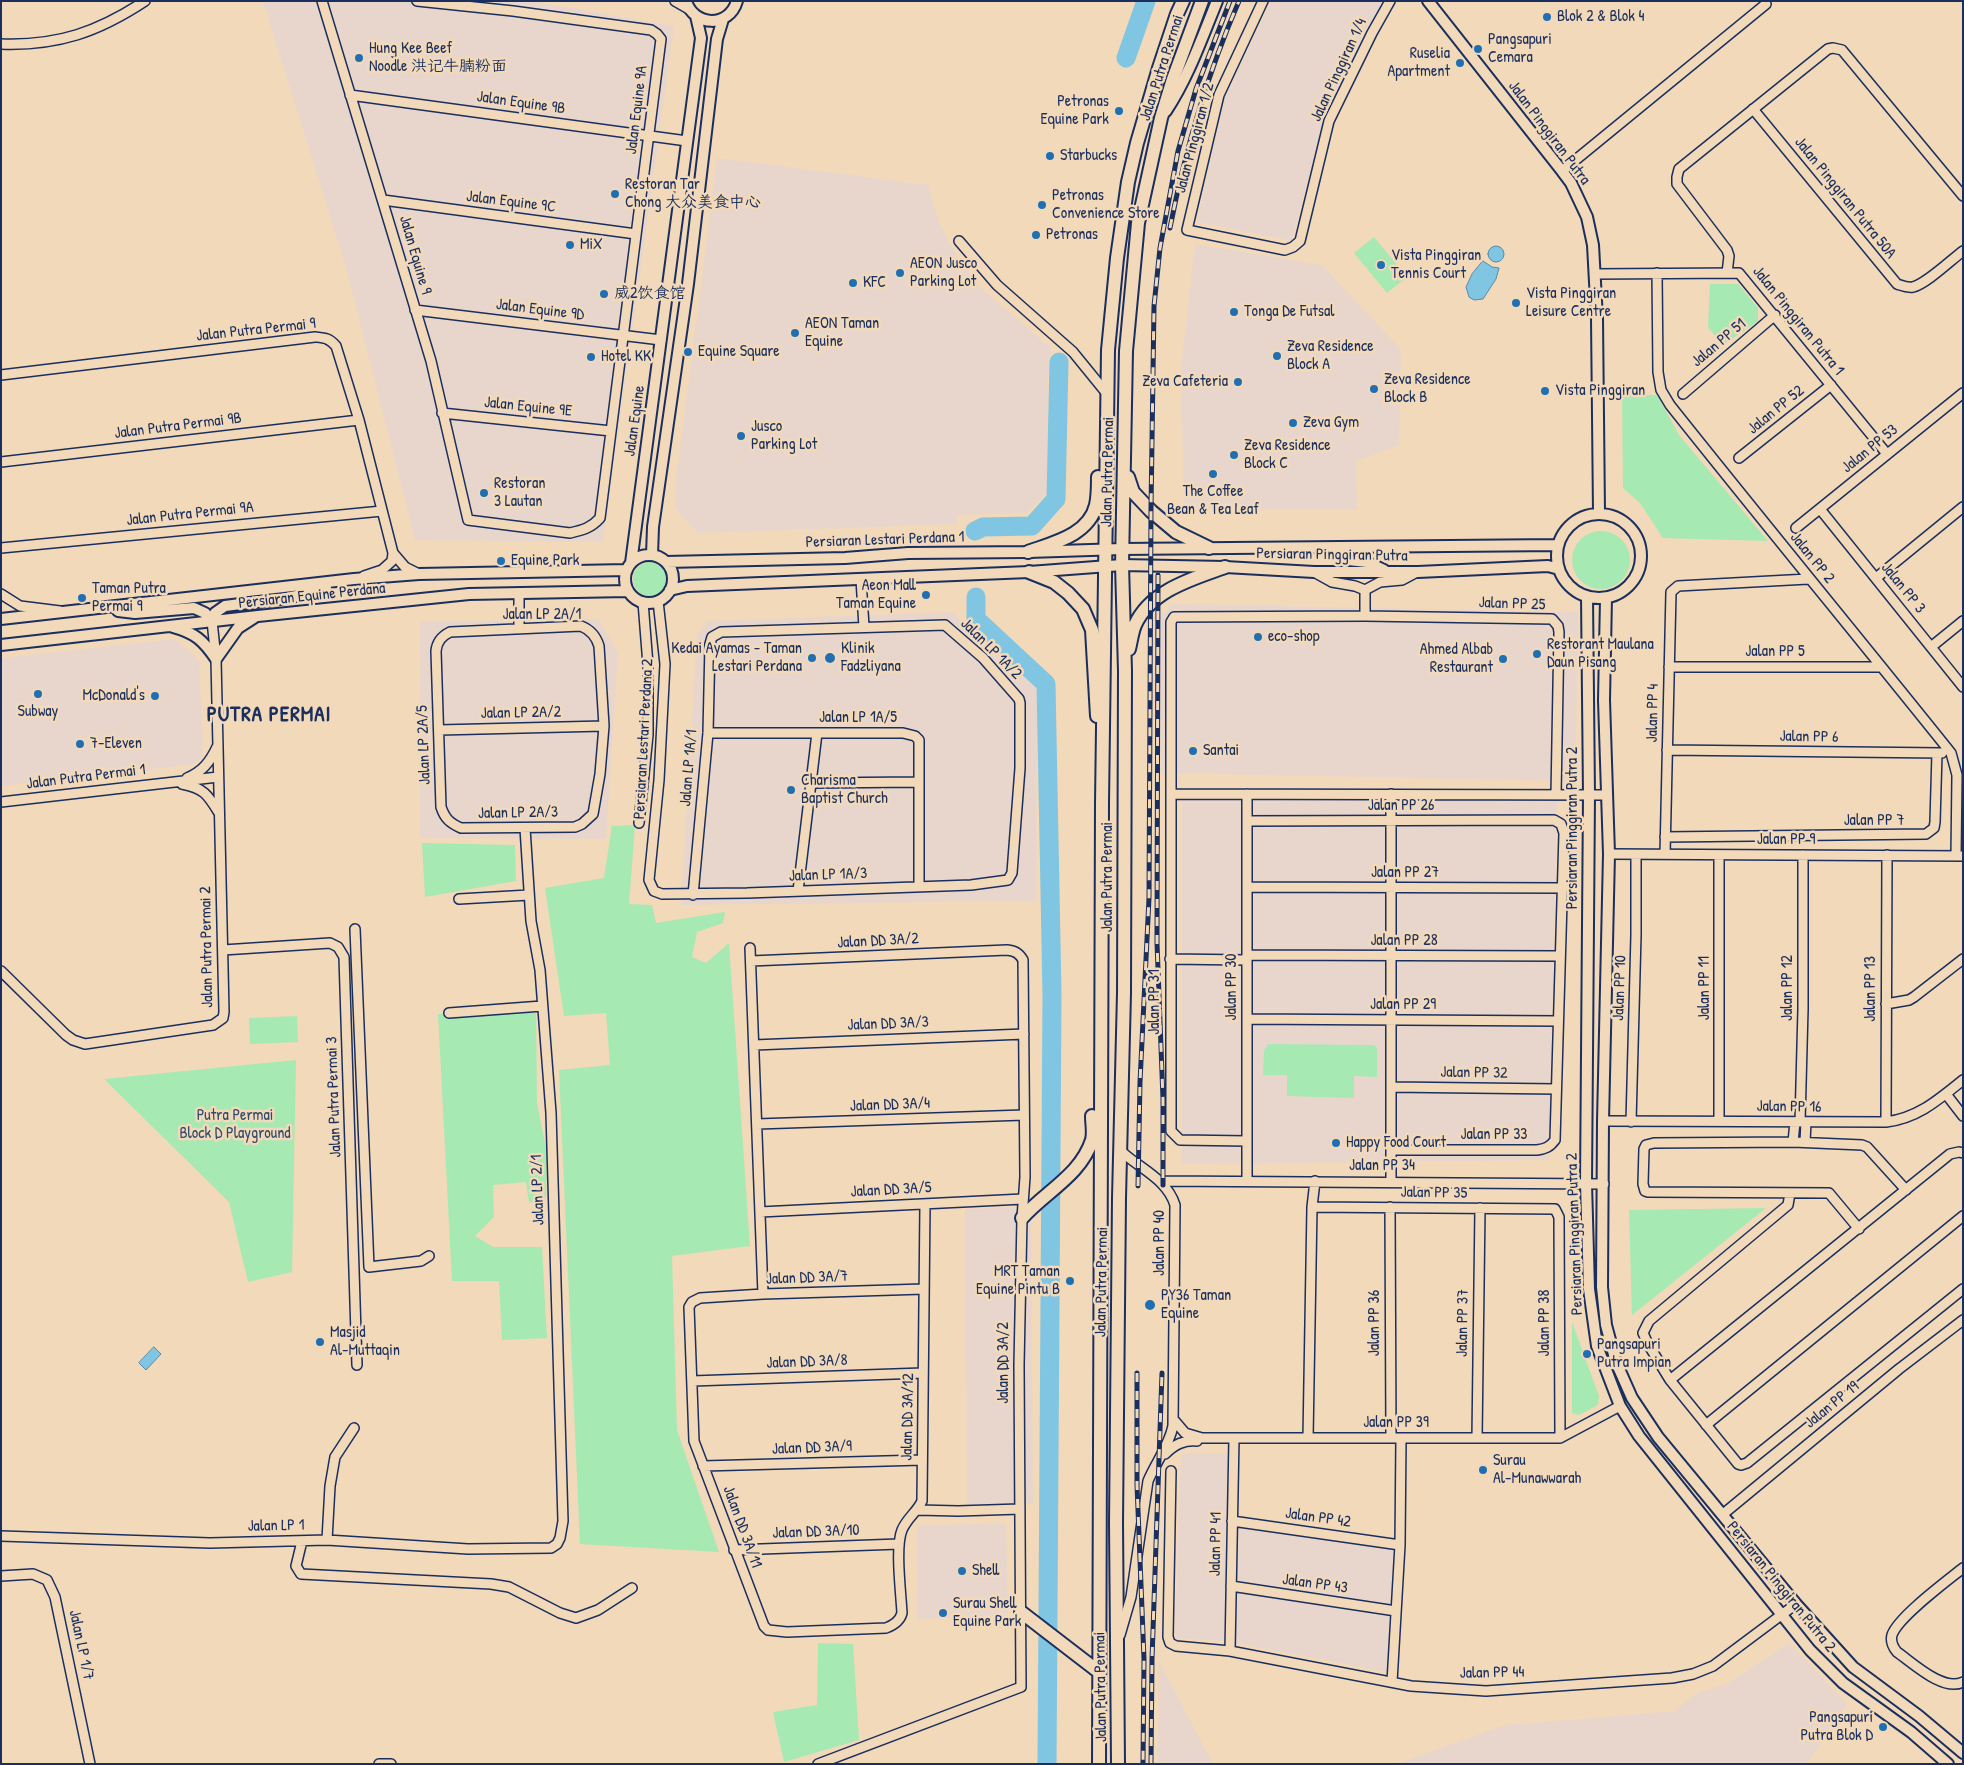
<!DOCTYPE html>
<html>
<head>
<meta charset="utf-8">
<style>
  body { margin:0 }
  #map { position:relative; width:1964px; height:1765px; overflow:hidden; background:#f1d9b9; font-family:"Patrick Hand",sans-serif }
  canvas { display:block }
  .frame { position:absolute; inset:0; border:2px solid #1b2f5e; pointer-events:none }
</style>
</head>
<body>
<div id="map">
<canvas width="1964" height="1765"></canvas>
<div class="frame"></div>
</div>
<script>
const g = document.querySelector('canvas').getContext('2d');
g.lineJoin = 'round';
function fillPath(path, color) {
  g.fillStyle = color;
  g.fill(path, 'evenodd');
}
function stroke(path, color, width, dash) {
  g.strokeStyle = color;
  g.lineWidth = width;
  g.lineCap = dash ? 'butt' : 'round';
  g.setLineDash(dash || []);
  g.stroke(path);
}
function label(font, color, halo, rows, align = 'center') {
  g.font = font + ' "Patrick Hand","LXGW WenKai TC",sans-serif';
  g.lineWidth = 5;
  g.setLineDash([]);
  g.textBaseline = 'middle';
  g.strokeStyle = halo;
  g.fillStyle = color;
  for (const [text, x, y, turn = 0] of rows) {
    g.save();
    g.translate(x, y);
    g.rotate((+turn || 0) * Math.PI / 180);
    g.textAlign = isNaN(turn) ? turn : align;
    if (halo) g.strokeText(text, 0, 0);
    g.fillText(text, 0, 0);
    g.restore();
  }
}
const built = new Path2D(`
  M263,1H530L674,26L603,542L415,540L347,271Z
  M1271,1H1384L1364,37L1322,125L1292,241L1197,222L1224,99Z
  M717,158L928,185L940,225L959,260L982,289L1051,348L1048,379L1049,490L1027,513L957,515V524L698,533L675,508L676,480Z
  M1195,244L1322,265L1401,350L1399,445L1356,461L1357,510L1184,509L1181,369Z
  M1172,604L1578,612L1575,781L1161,773L1158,620Z
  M952,612L1037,690L1036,901L681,905L697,635L707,621Z
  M599,619L618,653L606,839L420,838V622Z
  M175,639L199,660L203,756L195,764L1,786V658Z
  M1182,799L1557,801L1549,1160L1182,1164Z
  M1011,1207L1031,1217L1033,1504L967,1507L965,1210Z
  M1181,1453H1229L1227,1527L1394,1550L1388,1672L1225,1641L1175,1638Z
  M1006,1523L1008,1615L918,1619L917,1526Z
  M1789,1643L1847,1704L1807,1764H1396L1505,1725L1675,1711L1697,1693L1729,1683Z
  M1159,1661L1213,1764H1158Z`);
const green = new Path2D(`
  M1374,237L1407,277L1387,293L1354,253Z
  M1710,284H1738L1758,308V321L1723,345L1708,327Z
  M1622,395H1657L1679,435L1768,541L1663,538L1640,503L1623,488Z
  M1572 560a29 29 0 1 1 58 0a29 29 0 1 1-58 0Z
  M633 579a17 17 0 1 1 34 0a17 17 0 1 1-34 0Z
  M635,825L629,904L652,905L656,923L725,912L723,923L697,932L692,957L706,963L729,943L750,1246L672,1256L677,1430L719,1552L580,1544L559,1070L610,1065L606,1013L564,1016L545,888L604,878L612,826Z
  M422,843L515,845L516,881L425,897Z
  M536,1013L537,1103L547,1153L546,1198L529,1203L526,1182L493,1185L494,1217L475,1236L493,1247H542L547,1338L502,1340L499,1281H452L438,1014Z
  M297,1016L298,1042L250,1044L249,1018Z
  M1268,1044L1374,1045L1377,1048V1077L1354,1076V1098L1287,1096V1075H1263L1264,1051Z
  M296,1060L292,1272L248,1282L229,1202L104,1079Z
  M1766,1208L1632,1315L1629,1210Z
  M1572,1322L1599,1396L1598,1405L1579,1415L1572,1413Z
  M818,1643L853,1644L859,1740L784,1762L773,1712L817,1705Z`);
const water = new Path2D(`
  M1488 254a8 8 0 1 1 16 0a8 8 0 1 1-16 0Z
  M1483,261L1492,267L1499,268L1496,279L1483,299L1474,300L1469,297L1466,287L1472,274Z
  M154,1347L161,1354L146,1370L139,1363Z`);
const river = new Path2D(`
  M1126,58L1146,1
  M975,531L983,527L1032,526L1056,499L1059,362
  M976,597V619L1046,684L1052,995L1047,1764`);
const minor = new Path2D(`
  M322,1L431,361L468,520L570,533C583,530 591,528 600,518L661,39L657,34L651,30L513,11L417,1
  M675,1L689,9
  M1263,1L1219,95L1187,230L1285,250L1293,247L1300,241L1329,121L1372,33L1390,1
  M1,44C58,46 98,32 145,1
  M350,95L687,141
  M1753,109L1897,284C1903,286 1907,288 1913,287C1926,284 1951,260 1963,251
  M1562,171L1766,4
  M383,200L636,234
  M959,241L997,285L1073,352L1108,395
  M1657,273L1658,372L1661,390L1670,405C1763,522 1858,637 1951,753L1957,775L1956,856
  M1727,273L1729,256L1727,250L1677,184V177L1679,169L1828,49L1833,48L1842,50L1963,196
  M1595,274L1739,273L1887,454
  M415,310L661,340
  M1,375L315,337C325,338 329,338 336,346L359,420L393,553L392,561L382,570L364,576
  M1683,394L1775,315
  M442,413L611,431
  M1739,458L1831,385
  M1,462L359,420
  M1820,509L1963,687
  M1796,528L1963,393
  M1,548L382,511
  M393,553L405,567L419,574
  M1314,572L1332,582L1355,586L1365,590
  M1876,578L1963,507
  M861,579L864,627
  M1365,590L1380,582L1402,580L1417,572
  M1365,590V616
  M1,594L20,606L60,611
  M658,601L665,664L659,780L649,880L654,891L662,894L747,893L971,885L1008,880L1012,873L1020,768V703L1019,699L983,658L945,625L721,632L712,637L710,644L708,733L693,895
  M581,626C591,630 596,636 599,646L604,726L600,774L593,814L582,824L575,827L461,828C450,823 445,819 441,807L436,651C437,641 442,636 450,632Z
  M519,629V593
  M1931,647L1963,621
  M1669,667H1881
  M439,730L604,726
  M708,733H903L915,736L919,740V887
  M1667,750L1942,753
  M187,778C202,772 210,762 217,747
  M811,783L919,782
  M182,784C204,788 208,795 219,813
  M1171,794L1606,795
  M1,802L218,777
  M1247,821L1554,820L1561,824L1564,833L1555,1140C1550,1147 1545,1149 1537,1150H1391
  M639,823L648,735V665L643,602
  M1665,837L1926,834L1934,828L1935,822L1937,753
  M1609,854L1963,856
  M1665,854L1671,592L1678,586L1808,579
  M1719,855V1121
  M1247,887L1563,888
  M798,891L817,733
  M459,899L529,895
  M355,929L369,1267L421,1261L429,1256
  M750,948L763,1294
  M223,950L330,943L338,947L344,957L357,1365
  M1247,955L1560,956
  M1170,959L1247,960
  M751,961L1007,950C1015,951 1019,953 1023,960L1025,1177L1022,1218L1019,1365L1021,1687L818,1764
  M1,971L66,1035L73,1040L85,1044L213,1025L223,1018L224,1012L216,659L212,621
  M1886,1004L1909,1000L1914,997L1963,959
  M449,1013L542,1006
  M1247,1019L1558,1021
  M754,1045L1024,1034
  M1391,1087L1556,1089
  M1946,1094L1963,1116
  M1603,1121L1886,1122C1918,1118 1938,1100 1963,1080
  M1631,1122L1636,935V855
  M1800,1122L1803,1009V855
  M1886,1122L1887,855
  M757,1124L1024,1115
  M1247,1141L1180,1140L1171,1131V622L1174,617L1365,616L1552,619L1558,626L1559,632L1556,795
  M1793,1142L1795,1122
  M1805,1142L1806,1122
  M1247,1180V794
  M1160,1181L1604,1184
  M1391,1181V794
  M1790,1193L1788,1205L1649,1321L1643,1333L1648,1344L1670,1380L1738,1464L1741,1465L1747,1463L1963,1289
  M1312,1207L1555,1209L1559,1217L1560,1438
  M1390,1207L1391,1438
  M760,1212L1023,1199
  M1859,1229L1829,1193L1648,1192L1645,1191L1643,1184L1644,1149L1646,1145L1654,1143L1793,1142L1862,1145L1867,1147L1906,1190
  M924,1289L763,1294L700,1298L692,1302L689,1307L694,1441L764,1626L768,1630L787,1632L886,1628C894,1625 900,1621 902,1613C901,1593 895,1547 902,1530C907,1518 917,1512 922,1501L925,1204
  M1670,1380L1950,1154L1959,1152L1963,1153
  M692,1381L923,1373
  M1173,1419L1185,1433L1202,1438H1560L1620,1406
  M1706,1425L1963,1216
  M1308,1438L1312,1207L1315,1181
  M1477,1438L1480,1208
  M1165,1454C1175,1444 1184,1440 1197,1441
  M703,1466L922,1460
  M1171,1471L1168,1637L1170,1643L1176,1646L1230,1651L1411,1686L1486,1691L1672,1678L1693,1674L1713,1666L1796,1604
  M918,1510L958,1511L1020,1509
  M1722,1515L1899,1369L1963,1320
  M1232,1521L1400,1545
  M1,1536L210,1543L327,1540L468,1549L551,1548L557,1544L560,1538L563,1521L551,1113L540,970L531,921L525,828
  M327,1540L330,1486L335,1457L354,1428
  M302,1541L296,1566L301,1574L491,1584L509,1587L560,1613L576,1618L598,1610L632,1588
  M734,1550L899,1544
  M1963,1568C1947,1581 1898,1617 1892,1635C1890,1642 1893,1647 1897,1652C1913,1663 1943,1692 1963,1682
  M1,1576L33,1574L47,1580L55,1597L90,1764
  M1231,1586L1396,1611
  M1120,1635L1131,1597L1148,1481C1156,1462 1169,1446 1173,1426L1175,1205C1167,1179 1140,1169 1121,1151
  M1230,1651L1234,1438
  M1392,1682L1400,1545L1401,1438
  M379,1764H391`);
const tertiary = new Path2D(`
  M686,1C694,27 729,28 737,1
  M1428,1L1562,171L1571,183L1587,217L1593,245L1597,319L1599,513
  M1166,111C1188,78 1202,38 1217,1
  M1557 556a42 42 0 1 1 84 0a42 42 0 1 1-84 0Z
  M1340,547L1343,558L1348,560L1367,562L1384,570
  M652,555L653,527L688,284L717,39L723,19
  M625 579a24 24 0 1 1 48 0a24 24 0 1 1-48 0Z
  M666,562L845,558L908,553L1028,552L1122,549L1558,545
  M631,563L701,38L696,16
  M670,590L687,586L1029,572L1122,565L1225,567L1314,572H1418L1548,566L1559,569
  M1587,597L1589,795L1586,1183L1589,1289L1597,1346L1620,1406L1639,1436L1810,1650L1843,1683L1911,1732L1948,1764
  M1606,598L1604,700L1609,854L1603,1121L1602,1287L1606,1325L1616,1362L1632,1398L1658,1437L1796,1604L1853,1667L1919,1716L1963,1753
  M118,611L135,613L194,608L205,613L212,621
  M1,619L354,579L419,574L627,570
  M212,621L215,613L225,606L287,598L311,593L326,588
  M173,627C195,633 203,640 216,659L238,628L255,617
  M1,645L258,616L469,594L628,591`);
const primary = new Path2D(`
  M1128,477L1133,492L1151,511L1176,532L1209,548
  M1028,552C1053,543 1089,535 1096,505C1098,496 1098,486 1098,477
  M1029,572L1054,582L1068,593L1083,609L1092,630L1097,716
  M1129,649C1131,641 1132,632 1135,625C1151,590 1192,579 1225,567
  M1022,1218C1045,1192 1081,1175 1092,1140C1094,1133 1092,1124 1092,1116
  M1021,1612L1099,1672
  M1099,1764L1102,803L1108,350L1117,258L1128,182L1137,143L1159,68L1177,14L1183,1
  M1118,1764L1116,1523L1119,1198L1124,993L1125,671L1122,565L1126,351L1138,223L1161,118L1173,79L1202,1`);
const rail = new Path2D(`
  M1170,228C1185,150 1207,75 1239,1
  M1158,575L1157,943L1163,1099V1185
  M1138,1186L1140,1082L1149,898L1151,508L1154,306L1160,248L1178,151L1196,89L1230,1
  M1137,1373V1485L1144,1659L1143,1764
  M1151,1764L1152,1659L1162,1373`);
const markers = [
  [1547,17,5,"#1f6fb2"],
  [1478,49,5,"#1f6fb2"],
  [359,58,5,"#1f6fb2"],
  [1460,63,5,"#1f6fb2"],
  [1119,111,5,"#1f6fb2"],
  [1050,156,5,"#1f6fb2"],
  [615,194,5,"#1f6fb2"],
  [1042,205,5,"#1f6fb2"],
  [1036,235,5,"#1f6fb2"],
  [570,245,5,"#1f6fb2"],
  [1381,265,5,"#1f6fb2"],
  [900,273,5,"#1f6fb2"],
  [853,283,5,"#1f6fb2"],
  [604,294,5,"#1f6fb2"],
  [1516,303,5,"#1f6fb2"],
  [1234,312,5,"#1f6fb2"],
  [795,333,5,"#1f6fb2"],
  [688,352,5,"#1f6fb2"],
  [1277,356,5,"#1f6fb2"],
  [591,357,5,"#1f6fb2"],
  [1238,382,5,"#1f6fb2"],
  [1374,389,5,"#1f6fb2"],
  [1545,391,5,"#1f6fb2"],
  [1293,423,5,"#1f6fb2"],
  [741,436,5,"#1f6fb2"],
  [1234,455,5,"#1f6fb2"],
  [1213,474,5,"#1f6fb2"],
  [484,493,5,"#1f6fb2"],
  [501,561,5,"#1f6fb2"],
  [926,595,5,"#1f6fb2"],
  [82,598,5,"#1f6fb2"],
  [1258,637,5,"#1f6fb2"],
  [1537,654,5,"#1f6fb2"],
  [812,658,5,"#1f6fb2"],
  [830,658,6,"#1f6fb2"],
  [1503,659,5,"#1f6fb2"],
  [38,694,5,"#1f6fb2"],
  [155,696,5,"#1f6fb2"],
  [80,744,5,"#1f6fb2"],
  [1193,751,5,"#1f6fb2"],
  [791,790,5,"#1f6fb2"],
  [1336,1143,5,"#1f6fb2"],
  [1070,1281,5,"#1f6fb2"],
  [1150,1305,6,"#1f6fb2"],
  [320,1342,5,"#1f6fb2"],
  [1587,1354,5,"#1f6fb2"],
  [1483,1470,5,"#1f6fb2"],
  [962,1571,5,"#1f6fb2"],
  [943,1613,5,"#1f6fb2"],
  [1883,1727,5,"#1f6fb2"]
];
const poiNames = [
  ["Blok 2 & Blok 4",1557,17],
  ["Pangsapuri",1488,40],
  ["Cemara",1488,58],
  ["Hung Kee Beef",369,49],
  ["Noodle 洪记牛腩粉面",369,67],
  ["Ruselia",1450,54,"right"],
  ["Apartment",1450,72,"right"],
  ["Petronas",1109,102,"right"],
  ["Equine Park",1109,120,"right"],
  ["Starbucks",1060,156],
  ["Restoran Tar",625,185],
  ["Chong 大众美食中心",625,203],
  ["Petronas",1052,196],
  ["Convenience Store",1052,214],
  ["Petronas",1046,235],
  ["MiX",580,245],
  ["Vista Pinggiran",1391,256],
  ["Tennis Court",1391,274],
  ["AEON Jusco",910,264],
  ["Parking Lot",910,282],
  ["KFC",863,283],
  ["威2饮食馆",614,294],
  ["Vista Pinggiran",1526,294],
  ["Leisure Centre",1526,312],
  ["Tonga De Futsal",1244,312],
  ["AEON Taman",805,324],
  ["Equine",805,342],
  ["Zeva Residence",1287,347],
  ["Block A",1287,365],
  ["Equine Square",698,352],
  ["Hotel KK",601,357],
  ["Zeva Residence",1384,380],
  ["Block B",1384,398],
  ["Zeva Cafeteria",1228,382,"right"],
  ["Vista Pinggiran",1555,391],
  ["Zeva Gym",1303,423],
  ["Jusco",751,427],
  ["Parking Lot",751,445],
  ["Zeva Residence",1244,446],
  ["Block C",1244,464],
  ["Restoran",494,484],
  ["3 Lautan",494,502],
  ["The Coffee",1213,492,"center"],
  ["Bean & Tea Leaf",1213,510,"center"],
  ["Equine Park",511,561],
  ["Aeon Mall",916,586,"right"],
  ["Taman Equine",916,604,"right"],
  ["Taman Putra",92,589],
  ["Permai 9",92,607],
  ["eco-shop",1268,637],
  ["Restorant Maulana",1547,645],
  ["Daun Pisang",1547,663],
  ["Kedai Ayamas - Taman",802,649,"right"],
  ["Lestari Perdana",802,667,"right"],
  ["Klinik",841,649],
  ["Fadzliyana",841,667],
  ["Ahmed Albab",1493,650,"right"],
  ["Restaurant",1493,668,"right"],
  ["McDonald's",145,696,"right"],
  ["Subway",38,712,"center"],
  ["7-Eleven",90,744],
  ["Santai",1203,751],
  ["Charisma",801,781],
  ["Baptist Church",801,799],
  ["Happy Food Court",1346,1143],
  ["MRT Taman",1060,1272,"right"],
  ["Equine Pintu B",1060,1290,"right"],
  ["PY36 Taman",1161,1296],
  ["Equine",1161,1314],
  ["Masjid",330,1333],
  ["Al-Muttaqin",330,1351],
  ["Pangsapuri",1597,1345],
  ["Putra Impian",1597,1363],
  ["Surau",1493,1461],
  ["Al-Munawwarah",1493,1479],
  ["Shell",972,1571],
  ["Surau Shell",953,1604],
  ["Equine Park",953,1622],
  ["Pangsapuri",1873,1718,"right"],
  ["Putra Blok D",1873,1736,"right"]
];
const streetNames = [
  ["Jalan Putra Permai",1162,68,-72],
  ["Jalan Pinggiran 1/4",1339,70,-65],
  ["Jalan Equine 9B",521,103,8],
  ["Jalan Equine 9A",637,110,-83],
  ["Jalan Pinggiran Putra",1549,133,53],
  ["Jalan Pinggiran 1/2",1195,138,-75],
  ["Jalan Pinggiran Putra 50A",1845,198,51],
  ["Jalan Equine 9C",511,202,7],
  ["Jalan Equine 9",415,255,74],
  ["Jalan Equine 9D",540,310,7],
  ["Jalan Pinggiran Putra 1",1798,321,51],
  ["Jalan Putra Permai 9",256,330,-6],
  ["Jalan PP 51",1719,343,-40],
  ["Jalan Equine 9E",528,407,6],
  ["Jalan PP 52",1776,410,-39],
  ["Jalan Equine",635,421,-82],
  ["Jalan Putra Permai 9B",178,426,-7],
  ["Jalan PP 53",1870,449,-39],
  ["Jalan Putra Permai",1108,472,-89],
  ["Jalan Putra Permai 9A",190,514,-6],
  ["Persiaran Lestari Perdana 1",885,540,-2],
  ["Persiaran Pinggiran Putra",1332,555,1],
  ["Jalan PP 2",1812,558,51],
  ["Jalan PP 3",1903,588,51],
  ["Persiaran Equine Perdana",312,596,-6],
  ["Jalan PP 25",1512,604,2],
  ["Jalan LP 2A/1",542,615],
  ["Jalan LP 1A/2",991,649,45],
  ["Jalan PP 5",1775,652],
  ["Jalan LP 2A/2",521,713,-1],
  ["Jalan PP 4",1653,713,-89],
  ["Jalan LP 1A/5",858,718],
  ["Jalan PP 6",1809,737,1],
  ["Persiaran Lestari Perdana 2",644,739,-87],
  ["Jalan LP 2A/5",424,745,-92],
  ["Jalan LP 1A/1",689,768,-85],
  ["Jalan Putra Permai 1",86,777,-7],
  ["Jalan PP 26",1401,806],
  ["Jalan LP 2A/3",518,813,-1],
  ["Jalan PP 7",1874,821],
  ["Persiaran Pinggiran Putra 2",1573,828,-90],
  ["Jalan PP 9",1786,840],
  ["Jalan PP 27",1405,873],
  ["Jalan LP 1A/3",828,875,-2],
  ["Jalan Putra Permai",1108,877,-90],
  ["Jalan DD 3A/2",878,941,-3],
  ["Jalan PP 28",1404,941],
  ["Jalan Putra Permai 2",207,947,-91],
  ["Jalan PP 30",1232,987,-90],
  ["Jalan PP 10",1620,988,-88],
  ["Jalan PP 11",1705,988,-90],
  ["Jalan PP 12",1788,988,-90],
  ["Jalan PP 13",1871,989,-90],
  ["Jalan PP 31",1155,1002,-90],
  ["Jalan PP 29",1403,1005],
  ["Jalan DD 3A/3",888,1024,-2],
  ["Jalan PP 32",1474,1073,1],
  ["Jalan Putra Permai 3",334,1097,-92],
  ["Jalan DD 3A/4",890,1105,-2],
  ["Jalan PP 16",1789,1107,1],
  ["Jalan PP 33",1494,1135],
  ["Jalan PP 34",1382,1166],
  ["Jalan LP 2/1",538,1190,-92],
  ["Jalan DD 3A/5",891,1190,-3],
  ["Jalan PP 35",1434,1193,1],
  ["Persiaran Pinggiran Putra 2",1575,1234,-92],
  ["Jalan PP 40",1160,1243,-90],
  ["Jalan DD 3A/7",807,1278,-2],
  ["Jalan Putra Permai",1102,1282,-89],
  ["Jalan PP 36",1375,1323,-90],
  ["Jalan PP 37",1463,1323,-89],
  ["Jalan PP 38",1545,1323,-90],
  ["Jalan DD 3A/8",807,1362,-2],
  ["Jalan DD 3A/2",1004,1363,-90],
  ["Jalan PP 19",1832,1405,-39],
  ["Jalan DD 3A/12",908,1417,-89],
  ["Jalan PP 39",1396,1423],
  ["Jalan DD 3A/9",812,1448,-2],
  ["Jalan PP 42",1318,1518,8],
  ["Jalan LP 1",276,1526,-1],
  ["Jalan DD 3A/11",742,1527,70],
  ["Jalan DD 3A/10",816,1532,-2],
  ["Jalan PP 41",1216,1544,-89],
  ["Jalan PP 43",1315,1584,8],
  ["Persiaran Pinggiran Putra 2",1781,1587,51],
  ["Jalan LP 1/7",81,1645,78],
  ["Jalan PP 44",1492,1673,-1],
  ["Jalan Putra Permai",1101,1687,-91]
];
const parkNames = [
  ["Putra Permai",235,1116],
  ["Block D Playground",235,1134]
];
const districtNames = [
  ["PUTRA PERMAI",269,715]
];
fillPath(built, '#e8d6cc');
fillPath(green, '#a7e9b2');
fillPath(water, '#80c5e1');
stroke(water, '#5889ad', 1);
stroke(river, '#80c5e1', 19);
stroke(minor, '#1b2f5e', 12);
stroke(tertiary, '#1b2f5e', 14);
stroke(primary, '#1b2f5e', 16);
stroke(minor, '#f1d9b9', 9);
stroke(tertiary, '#f1d9b9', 10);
stroke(primary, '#f1d9b9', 12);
stroke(rail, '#1b2f5e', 5);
stroke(rail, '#f1d9b9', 3, [9]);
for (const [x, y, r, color] of markers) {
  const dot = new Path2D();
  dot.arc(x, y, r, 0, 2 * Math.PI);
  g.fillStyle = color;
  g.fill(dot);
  stroke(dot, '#f1d9b9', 2);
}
label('16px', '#1b2f5e', '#f1d9b9', poiNames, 'left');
label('16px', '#1b2f5e', '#f1d9b9', streetNames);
label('16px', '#304b6b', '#f1d9b9', parkNames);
g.letterSpacing = '1px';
label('bold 21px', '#1b2f5e', '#f1d9b9', districtNames);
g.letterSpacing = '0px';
</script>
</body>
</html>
